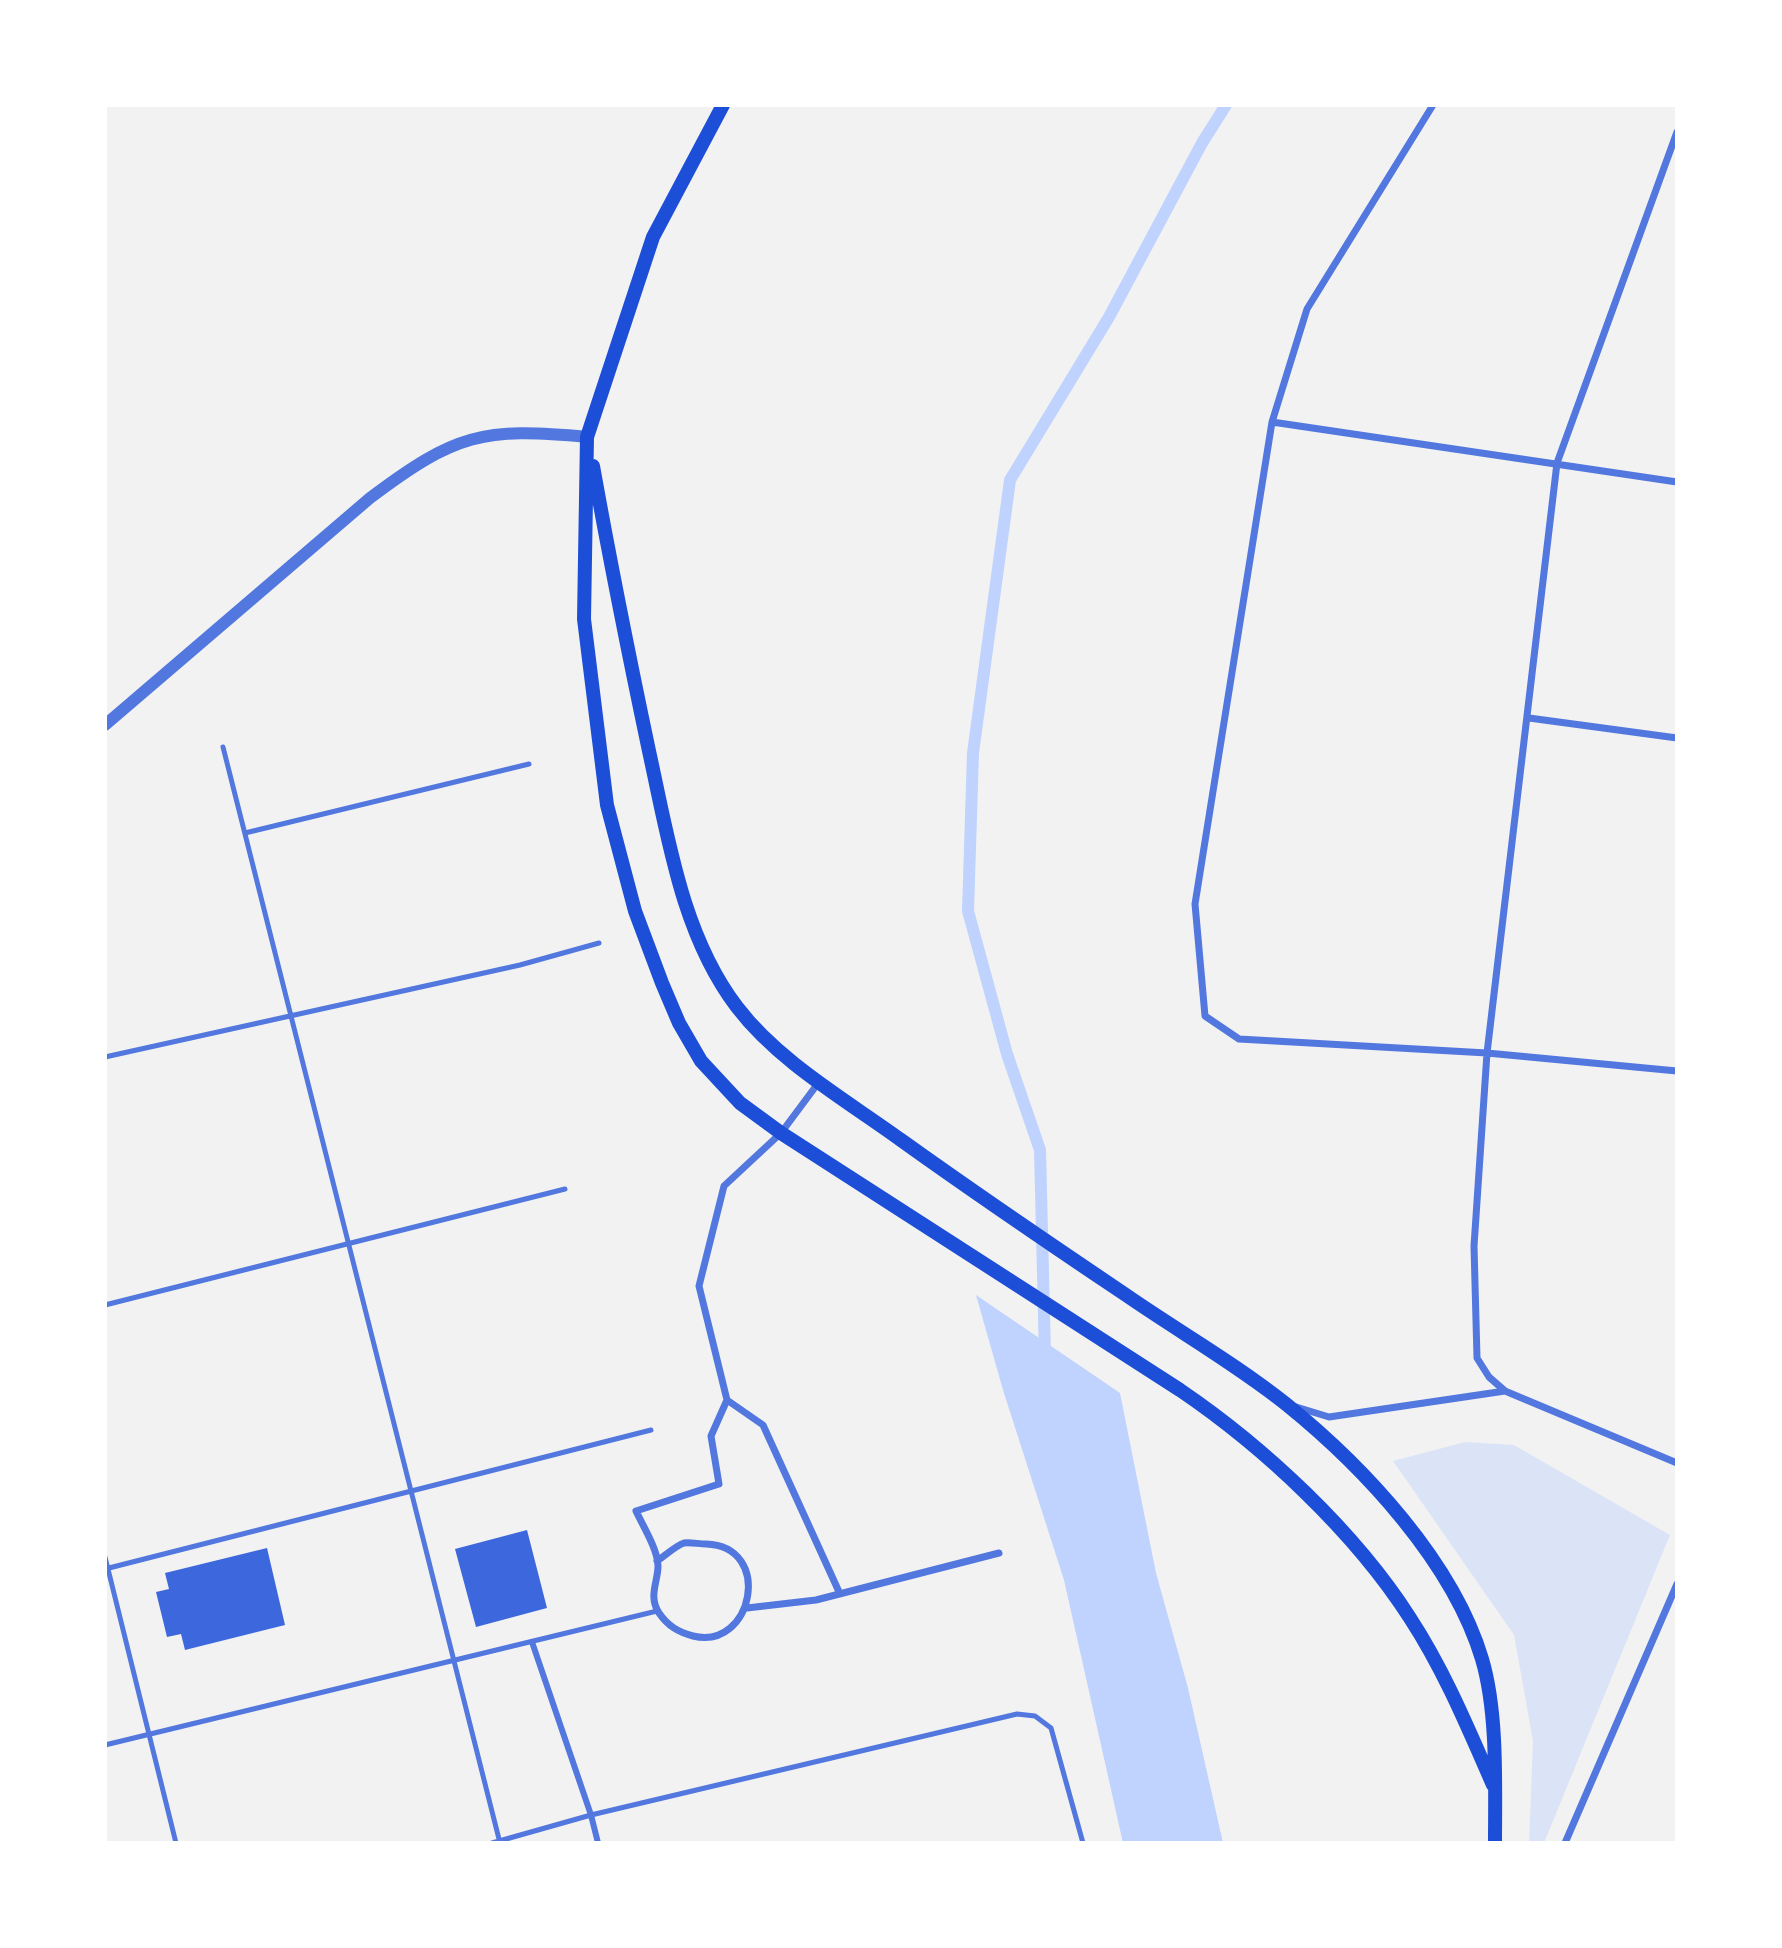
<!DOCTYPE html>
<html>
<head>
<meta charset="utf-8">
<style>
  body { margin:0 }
  #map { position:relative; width:1782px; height:1948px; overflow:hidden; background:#f2f2f2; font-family:"Fira Sans Condensed",sans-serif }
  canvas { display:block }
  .frame { position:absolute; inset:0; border:107px solid #fff; pointer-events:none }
</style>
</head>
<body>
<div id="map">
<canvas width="1782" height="1948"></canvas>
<div class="frame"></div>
</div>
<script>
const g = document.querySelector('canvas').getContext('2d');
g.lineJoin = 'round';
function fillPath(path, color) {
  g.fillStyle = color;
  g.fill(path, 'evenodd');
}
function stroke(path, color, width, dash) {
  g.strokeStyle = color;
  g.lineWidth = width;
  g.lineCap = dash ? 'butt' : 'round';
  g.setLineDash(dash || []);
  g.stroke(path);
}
const green = new Path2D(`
  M1465,1442L1514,1445L1670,1535L1544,1843H1529L1533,1741L1514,1635L1393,1461Z`);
const water = new Path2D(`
  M976,1295L1120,1393L1156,1573L1188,1688L1223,1843H1123L1064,1580L1003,1390Z`);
const stream = new Path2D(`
  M1045,1356L1040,1150L1007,1054L968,911L973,753L1010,480L1109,317L1202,143L1226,105`);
const building = new Path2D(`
  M527,1530L547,1608L476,1627L455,1549Z
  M267,1548L285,1625L185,1650L181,1634L167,1637L156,1592L169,1589L165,1573Z`);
const service = new Path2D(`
  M223,747L500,1843
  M245,833L529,764
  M105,1057L520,965L599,943
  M105,1305L565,1189
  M105,1557L176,1843
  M105,1569L651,1430
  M105,1745L657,1611
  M492,1843L591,1815L1017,1714L1035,1716L1051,1728L1083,1843`);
const pedestrian = new Path2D(`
  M532,1642L591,1815L598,1843`);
const minor = new Path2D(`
  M1433,105L1307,309L1272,422L1195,904L1205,1016L1239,1039L1487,1053L1677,1071
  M1272,422L1677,482
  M1529,718L1677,738
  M1505,1391L1489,1377L1477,1358L1474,1246L1487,1053L1557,463L1677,132
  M727,1400L763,1425L840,1594
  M1293,1406L1329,1417L1505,1391L1677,1463
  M657,1561C665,1556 675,1546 684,1543C690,1542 699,1544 706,1544C774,1546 753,1651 693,1636C678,1632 668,1626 659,1613C648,1596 658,1582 658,1566C658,1550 643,1526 636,1511L719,1484L711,1436L727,1400L699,1286L724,1186L781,1133L819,1082
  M747,1608L816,1600L999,1553
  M1565,1843L1677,1584`);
const tertiary = new Path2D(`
  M105,725L370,498C455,434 482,427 587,437`);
const secondary = new Path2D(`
  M723,105L653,237L587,437L584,619L607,805L635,911L662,983L679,1023L701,1061L740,1103L781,1133L1180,1390C1264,1447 1355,1532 1410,1618C1444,1670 1468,1728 1493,1785
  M593,466C610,561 629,656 649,751C668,837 682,935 737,1007C779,1062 846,1100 901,1140C975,1193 1050,1244 1126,1295C1178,1331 1236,1364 1286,1404C1364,1467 1453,1562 1482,1659C1498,1713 1495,1786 1495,1843`);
fillPath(green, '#dbe4f7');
fillPath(water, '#bfd3fe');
stroke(stream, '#bfd3fe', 12);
fillPath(building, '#3d67dc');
stroke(service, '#5277de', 5);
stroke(pedestrian, '#5277de', 6);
stroke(minor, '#5277de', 7);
stroke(tertiary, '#5277de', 12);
stroke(secondary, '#1d4ed8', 14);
</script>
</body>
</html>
